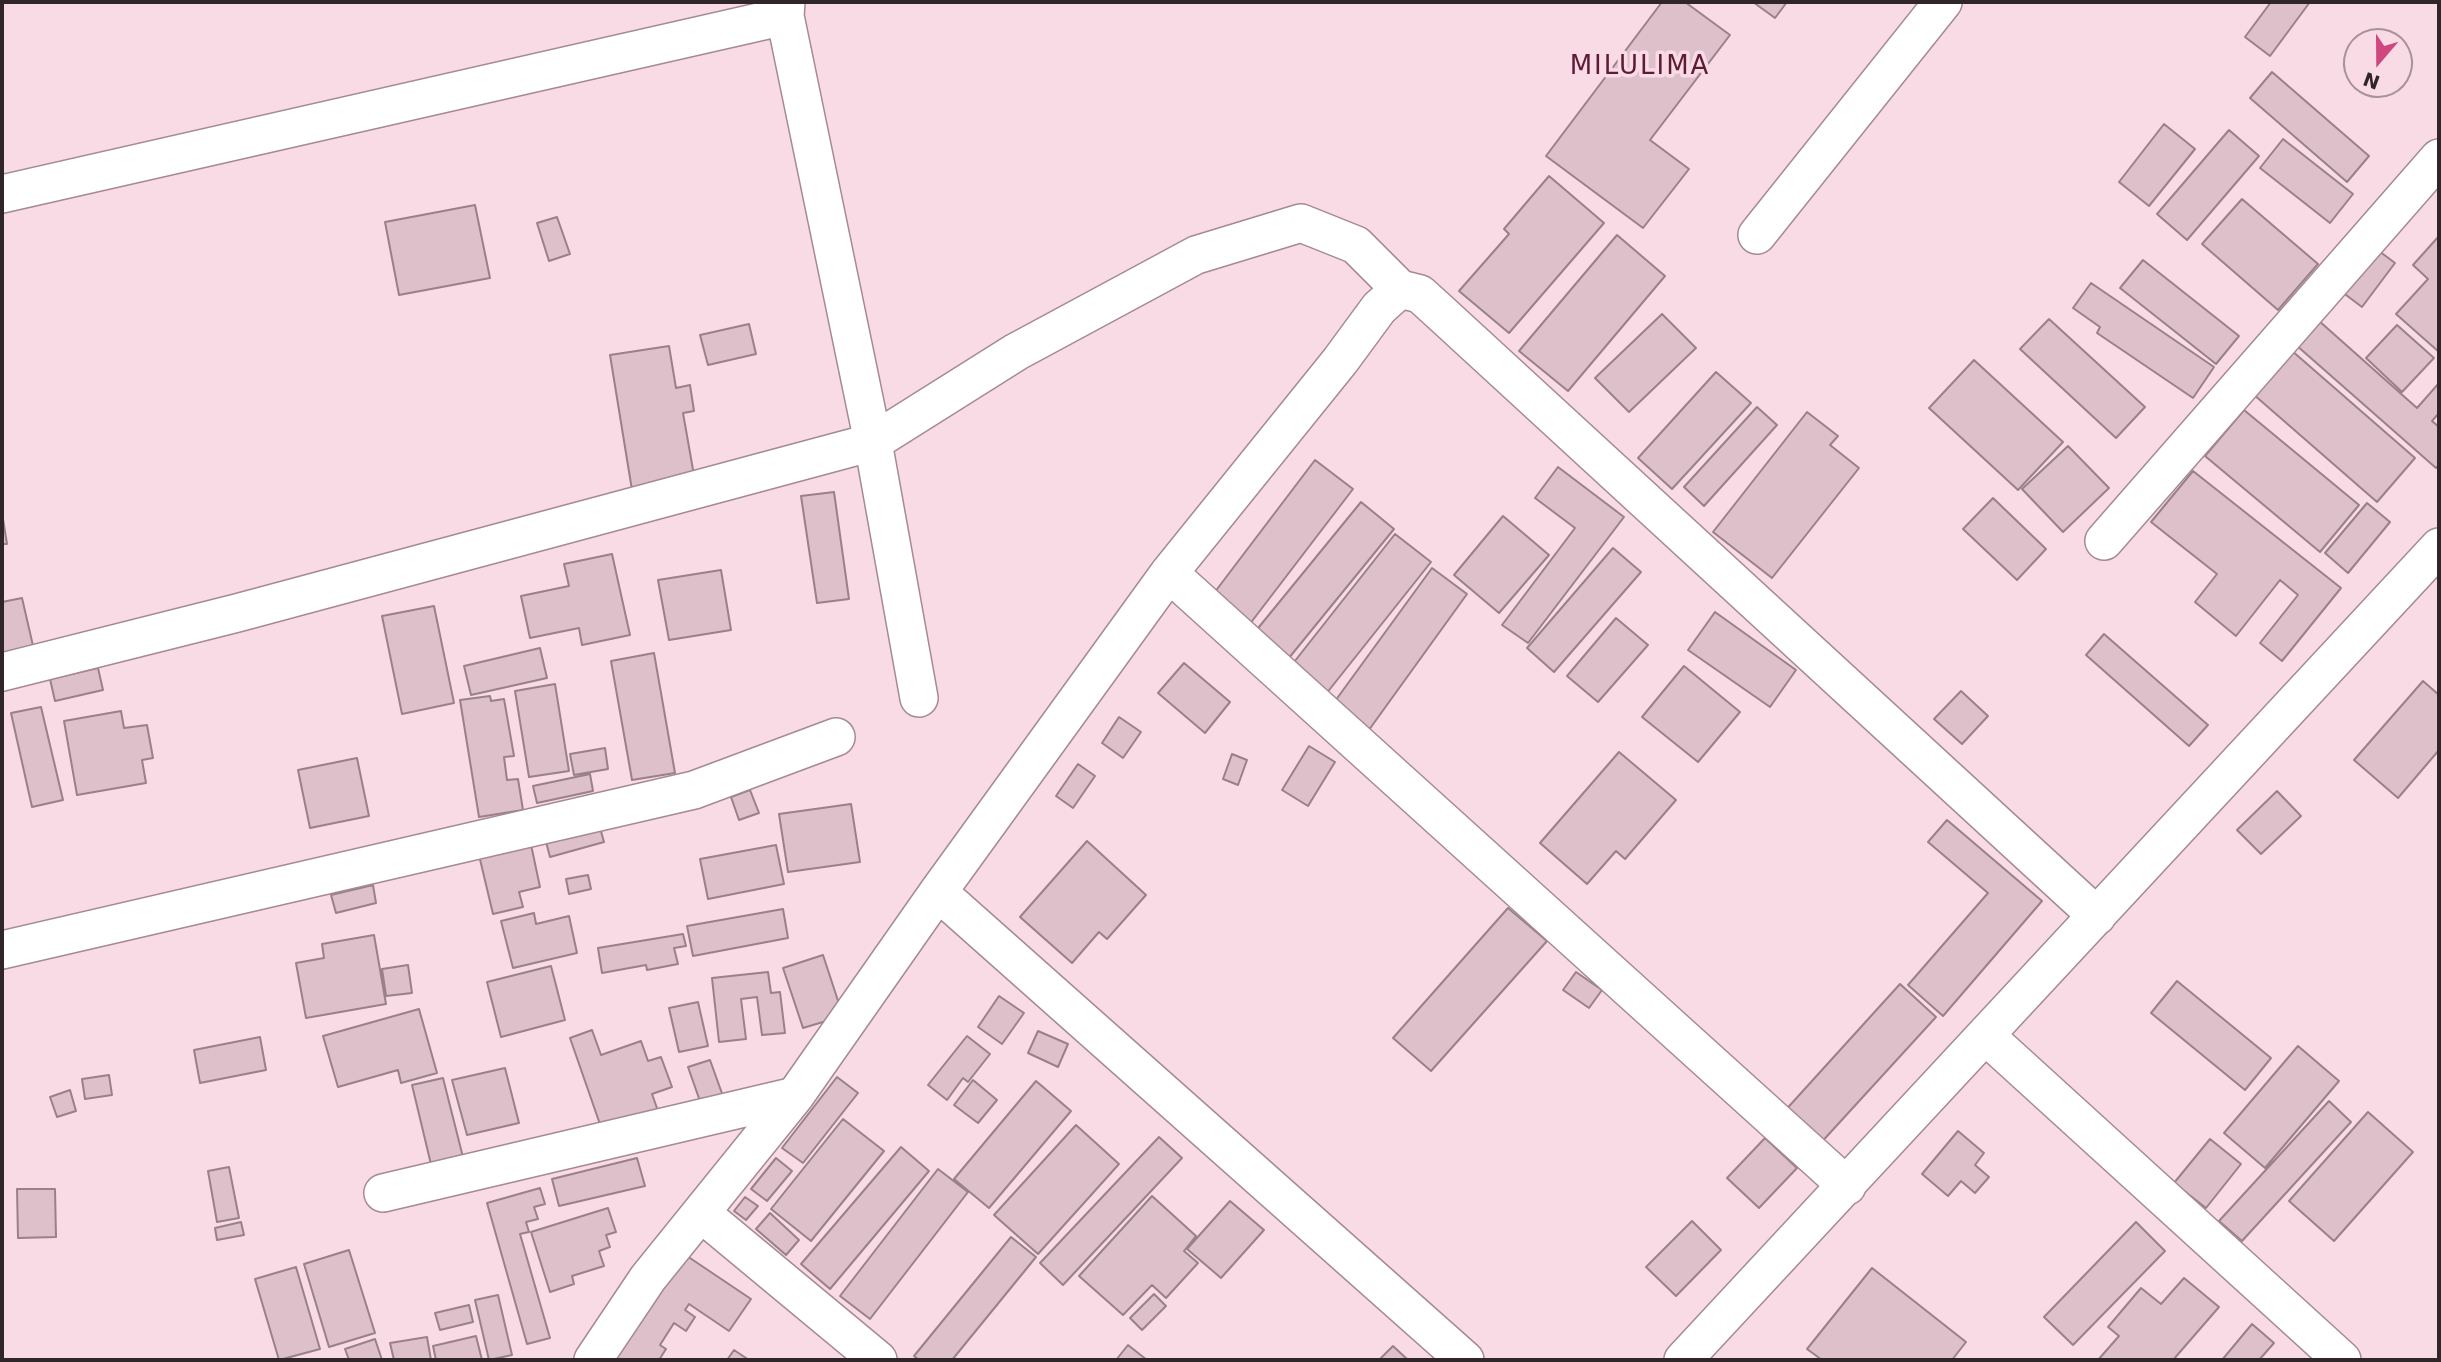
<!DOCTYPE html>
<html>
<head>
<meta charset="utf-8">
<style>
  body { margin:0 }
  #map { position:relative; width:2441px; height:1362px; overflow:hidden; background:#f8dbe4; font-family:"DejaVu Sans",sans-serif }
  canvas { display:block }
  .frame { position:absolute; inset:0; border:4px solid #302529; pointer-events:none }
  .north { position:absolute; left:2343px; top:28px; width:70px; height:70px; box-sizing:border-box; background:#f8dbe4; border:2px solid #a89299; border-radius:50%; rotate:200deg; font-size:19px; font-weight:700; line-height:28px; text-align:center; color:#302529 }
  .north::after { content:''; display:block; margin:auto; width:24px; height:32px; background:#cf4680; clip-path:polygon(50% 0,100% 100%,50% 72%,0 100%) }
</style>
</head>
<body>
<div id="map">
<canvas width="2441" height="1362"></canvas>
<div class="frame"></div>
<div class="north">N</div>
</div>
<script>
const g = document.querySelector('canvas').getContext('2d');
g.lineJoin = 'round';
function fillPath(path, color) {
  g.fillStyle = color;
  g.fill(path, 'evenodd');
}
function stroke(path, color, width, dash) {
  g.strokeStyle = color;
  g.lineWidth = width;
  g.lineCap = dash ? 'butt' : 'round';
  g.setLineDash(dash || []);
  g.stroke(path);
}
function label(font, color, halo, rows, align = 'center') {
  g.font = font + ' "DejaVu Sans",sans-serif';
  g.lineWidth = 7;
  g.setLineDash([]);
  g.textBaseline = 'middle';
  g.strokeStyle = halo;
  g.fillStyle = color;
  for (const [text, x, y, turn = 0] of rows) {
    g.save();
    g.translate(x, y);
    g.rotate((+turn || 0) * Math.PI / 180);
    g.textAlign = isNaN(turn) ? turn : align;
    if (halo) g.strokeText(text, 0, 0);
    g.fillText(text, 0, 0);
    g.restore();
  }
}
const building = new Path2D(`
  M1662,2H1685L1730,35L1650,140L1689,169L1643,228L1546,156Z
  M1753,2H1787L1775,18Z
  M2271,2H2310L2270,56L2245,37Z
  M2272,72L2369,156L2347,182L2250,98Z
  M2164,124L2195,149L2149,206L2119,182Z
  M2229,130L2259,156L2187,240L2157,214Z
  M2283,139L2353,194L2330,223L2260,168Z
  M1549,176L1604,223L1509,333L1459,291L1509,234L1504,229Z
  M2242,199L2318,264L2278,310L2202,244Z
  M475,205L490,278L399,295L385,222Z
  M557,217L570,254L549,261L537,223Z
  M1617,235L1665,276L1568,391L1519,351Z
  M2439,236V352L2396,314L2428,279L2413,265Z
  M2375,248L2395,263L2362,307L2342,292Z
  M2143,260L2239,336L2216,364L2120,288Z
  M2091,283L2214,367L2193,398L2097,333L2100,327L2073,308Z
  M1662,314L1696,348L1629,412L1595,378Z
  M2049,319L2145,407L2116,438L2020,349Z
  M2318,320L2417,408L2439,383V413L2432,421L2439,427V465L2436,468L2296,345Z
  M749,324L756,354L708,365L700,335Z
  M2397,325L2434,358L2402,392L2366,358Z
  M669,346L676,388L690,385L694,411L683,413L695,481L632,490L610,355Z
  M2291,350L2415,458L2377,502L2253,394Z
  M1974,360L2063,442L2018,490L1929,408Z
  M1716,372L1751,403L1672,489L1638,458Z
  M1757,407L1777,425L1704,506L1684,487Z
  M2244,410L2359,505L2320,552L2205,456Z
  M1807,412L1838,436L1830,445L1859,468L1772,578L1713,532Z
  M2068,446L2109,488L2063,532L2022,489Z
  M1315,460L1353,489L1246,629L1208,601Z
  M1558,467L1624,517L1528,643L1502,625L1575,528L1535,498Z
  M2193,471L2341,588L2282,661L2260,643L2298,595L2280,580L2236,636L2195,602L2217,574L2151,522Z
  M834,492L849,599L817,603L801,496Z
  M1993,498L2046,549L2017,580L1963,529Z
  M1361,502L1394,529L1284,664L1250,638Z
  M2367,503L2390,522L2348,573L2325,553Z
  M2,513L7,544H2Z
  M1503,516L1549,555L1499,613L1454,575Z
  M1395,534L1431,562L1322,699L1287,671Z
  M1613,548L1641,572L1554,672L1527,648Z
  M612,554L630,635L582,645L579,628L530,638L521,596L569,586L564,564Z
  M1432,568L1467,594L1366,734L1330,708Z
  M721,570L731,630L669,640L658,580Z
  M22,598L34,650L2,658V602Z
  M434,606L454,703L402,714L382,616Z
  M1715,612L1796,670L1770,707L1688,650Z
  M1616,618L1648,645L1598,702L1567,676Z
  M2104,634L2208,725L2189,746L2086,655Z
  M540,648L547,678L471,695L464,666Z
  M654,653L675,773L632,780L611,661Z
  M1184,663L1230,702L1205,733L1158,693Z
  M1684,666L1740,712L1698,762L1642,717Z
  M98,668L103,690L55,701L50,679Z
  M2423,681L2439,695V750L2398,798L2354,760Z
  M555,684L569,771L529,777L515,691Z
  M1961,691L1988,716L1962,744L1934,719Z
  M490,696L491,701L504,699L514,756L504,757L507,780L518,779L523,810L479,817L460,700Z
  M41,707L63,800L32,807L11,713Z
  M121,711L124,728L147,725L153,758L142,760L146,783L77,795L64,721Z
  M1119,717L1141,732L1123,758L1102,743Z
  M1309,746L1335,762L1308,806L1282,790Z
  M605,748L608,769L574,775L570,754Z
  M1619,752L1676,800L1625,859L1616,851L1587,884L1540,843Z
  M1232,754L1247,760L1238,785L1223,779Z
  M357,758L369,816L310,828L298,770Z
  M1078,764L1095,776L1073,808L1056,796Z
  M590,774L593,791L537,803L533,786Z
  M750,790L759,813L739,820L731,797Z
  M2277,791L2301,816L2261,854L2237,830Z
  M851,804L860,862L788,872L779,814Z
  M1947,820L2042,901L1943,1016L1908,985L1988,893L1928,842Z
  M599,824L604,842L550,857L545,838Z
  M530,840L540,887L519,892L523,907L493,914L478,851Z
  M1087,841L1146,895L1107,939L1099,932L1072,963L1020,917Z
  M776,845L784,884L708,899L700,859Z
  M588,875L591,889L569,894L566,879Z
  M373,885L376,903L336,913L331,895Z
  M1508,908L1547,941L1431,1071L1393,1038Z
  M783,909L788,938L693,956L687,926Z
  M534,913L536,924L569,916L577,953L513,968L501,921Z
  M683,934L686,946L674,948L678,964L647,970L646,965L602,973L598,948Z
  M374,935L386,1004L306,1018L296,963L324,958L322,944Z
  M823,955L843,1016L803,1028L783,968Z
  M408,965L412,993L386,996L382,969Z
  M551,966L565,1020L501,1037L487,982Z
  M768,972L771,993L780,992L785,1033L762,1035L757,997L741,999L746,1039L719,1042L712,978Z
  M1576,972L1602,990L1589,1008L1563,990Z
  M2177,981L2271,1058L2245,1090L2151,1013Z
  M1900,984L1936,1017L1818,1146L1782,1114Z
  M999,996L1024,1013L1002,1044L978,1027Z
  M698,1002L708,1046L679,1052L669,1008Z
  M419,1009L437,1073L401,1083L398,1070L338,1087L323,1036Z
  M592,1030L601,1055L641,1041L648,1061L661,1057L672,1087L652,1094L658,1111L602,1130L570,1038Z
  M1038,1031L1068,1044L1058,1067L1028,1053Z
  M967,1036L990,1054L968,1082L963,1078L947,1100L928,1085Z
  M260,1037L266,1070L200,1083L194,1050Z
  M2298,1046L2339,1081L2265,1168L2224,1133Z
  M710,1060L724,1099L702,1107L688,1067Z
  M505,1068L519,1123L467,1135L452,1080Z
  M109,1075L112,1095L85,1099L82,1079Z
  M837,1077L858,1093L803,1163L782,1148Z
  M443,1078L467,1173L435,1181L412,1085Z
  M973,1080L997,1100L978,1123L954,1105Z
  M1036,1081L1071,1111L989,1208L954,1179Z
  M70,1090L76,1111L57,1117L50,1097Z
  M2329,1101L2351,1122L2242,1241L2219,1221Z
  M2368,1112L2413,1152L2334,1241L2289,1201Z
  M843,1119L884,1151L811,1241L771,1209Z
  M1076,1125L1119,1164L1038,1254L994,1215Z
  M1958,1131L1984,1153L1975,1165L1989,1177L1975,1193L1961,1181L1948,1196L1922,1174Z
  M1159,1137L1182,1158L1063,1285L1040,1263Z
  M1765,1138L1797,1168L1759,1208L1727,1178Z
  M2210,1139L2241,1164L2206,1208L2174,1183Z
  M901,1147L929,1171L830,1289L801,1264Z
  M637,1158L645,1186L559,1206L552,1179Z
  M776,1158L792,1171L767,1201L751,1189Z
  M229,1167L239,1218L217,1222L208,1171Z
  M938,1169L968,1192L870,1319L840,1296Z
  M540,1188L545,1204L534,1207L538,1219L526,1222L529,1232L520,1234L550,1338L527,1344L487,1203Z
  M17,1189H55L56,1237L18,1238Z
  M1152,1196L1196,1236L1184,1251L1198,1263L1166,1298L1152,1285L1123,1315L1079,1276Z
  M745,1197L758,1206L746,1220L734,1211Z
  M1230,1201L1264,1230L1221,1278L1187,1249Z
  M608,1208L616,1232L606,1235L610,1247L599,1251L604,1266L572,1276L574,1284L550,1292L531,1232Z
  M770,1213L799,1240L786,1255L756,1229Z
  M1692,1221L1721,1250L1676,1296L1646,1267Z
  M241,1222L244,1235L217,1240L215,1228Z
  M2136,1222L2165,1251L2073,1345L2044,1317Z
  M1011,1237L1036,1257L952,1360H919L914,1356Z
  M349,1250L375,1333L329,1347L304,1264Z
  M684,1254L751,1299L729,1331L689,1304L685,1310L695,1317L686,1331L674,1323L660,1345L666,1349L659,1360H613Z
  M296,1267L320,1349L279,1360L255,1279Z
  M1872,1268L1966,1342L1952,1360H1822L1807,1349Z
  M2184,1278L2219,1307L2173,1360H2098L2119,1336L2108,1327L2141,1288L2161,1304Z
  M1154,1294L1166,1306L1142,1330L1130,1318Z
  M498,1295L512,1355L489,1360L475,1300Z
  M469,1305L473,1322L440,1330L435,1313Z
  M2252,1324L2274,1343L2259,1360H2222Z
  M476,1336L482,1360H436L433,1346Z
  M427,1337L431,1360H394L390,1343Z
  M375,1339L382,1360H349L345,1349Z
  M1128,1345L1147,1360H1116Z
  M1393,1346L1408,1360H1379Z
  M734,1350L749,1360H727Z`);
const minor = new Path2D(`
  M786,2L785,16L873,442L919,698
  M2,194L785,16
  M1757,235L1943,2
  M2104,541L2439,158
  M1169,573L1847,1186
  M2,672L237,613L873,442L1016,352L1196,255L1301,223L1356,245L1400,289
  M938,892L1465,1360
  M2,950L694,790L836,737
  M1986,1036L2342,1360
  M383,1193L795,1096
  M701,1213L878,1360
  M593,1360L648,1278L795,1096L938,892L1169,573L1340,361L1379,308L1400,289L1420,294L1442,314L2097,916
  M1683,1360L2439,547`);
const quarterNames = [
  ["MILULIMA",1640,67]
];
fillPath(building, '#ddc0c9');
stroke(building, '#9a8088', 2);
stroke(minor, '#a58a93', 40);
stroke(minor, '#fff', 37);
g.letterSpacing = '2px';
label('26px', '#5d1b37', '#f8dbe4', quarterNames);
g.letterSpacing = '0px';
</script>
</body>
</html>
